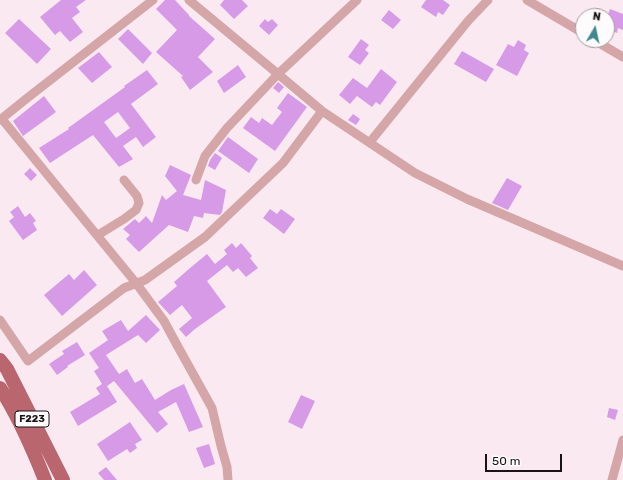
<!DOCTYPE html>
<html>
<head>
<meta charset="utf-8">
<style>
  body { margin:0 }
  #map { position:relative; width:623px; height:480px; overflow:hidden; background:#fbe9f1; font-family:Rubik,sans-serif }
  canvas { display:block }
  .north { position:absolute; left:575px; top:8px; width:40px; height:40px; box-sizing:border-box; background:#fefbfc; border:1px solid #a29ea0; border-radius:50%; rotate:9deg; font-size:11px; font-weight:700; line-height:16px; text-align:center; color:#191316 }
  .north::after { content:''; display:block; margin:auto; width:14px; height:18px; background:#40878f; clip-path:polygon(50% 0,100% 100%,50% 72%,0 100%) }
  .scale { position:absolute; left:485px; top:454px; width:77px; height:18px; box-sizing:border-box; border:2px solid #191316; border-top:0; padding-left:5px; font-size:12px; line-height:14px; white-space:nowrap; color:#191316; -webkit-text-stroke:3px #fefbfc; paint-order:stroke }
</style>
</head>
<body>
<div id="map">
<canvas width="623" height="480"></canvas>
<div class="north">N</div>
<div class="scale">50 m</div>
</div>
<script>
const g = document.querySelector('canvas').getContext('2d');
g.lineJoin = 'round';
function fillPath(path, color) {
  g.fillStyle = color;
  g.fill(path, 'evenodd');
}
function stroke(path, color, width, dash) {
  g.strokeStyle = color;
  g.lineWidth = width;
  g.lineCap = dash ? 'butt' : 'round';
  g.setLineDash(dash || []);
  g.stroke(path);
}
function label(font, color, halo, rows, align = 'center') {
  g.font = font + ' Rubik,sans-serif';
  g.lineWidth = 3.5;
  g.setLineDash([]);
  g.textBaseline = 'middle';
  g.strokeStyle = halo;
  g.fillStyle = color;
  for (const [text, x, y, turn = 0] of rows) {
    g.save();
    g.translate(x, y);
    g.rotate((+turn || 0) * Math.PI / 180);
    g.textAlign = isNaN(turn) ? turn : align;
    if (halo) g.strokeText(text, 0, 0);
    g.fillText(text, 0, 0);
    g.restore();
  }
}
const building = new Path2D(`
  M61,0H86L76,7L80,12L72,18L83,32L70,42L60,31L55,35L40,17Z
  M165,0H175L189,15V16L215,39L198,57L213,72L190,90L181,77L183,76L156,52L177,30L156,9Z
  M224,0H242L248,6L234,19L220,5Z
  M426,0H443L450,5L443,15L438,12L436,17L421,7Z
  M610,9L623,14V30L618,28L617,33L607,29V17Z
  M389,10L401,20L393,29L381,20Z
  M19,19L51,49L37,64L5,33Z
  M265,19L268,22L272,19L278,25L269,35L259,26Z
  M128,29L152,53L143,64L118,39Z
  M361,39L369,45L365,50L369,53L360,65L348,57Z
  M518,40L526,45L524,50L529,53L517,76L496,65L508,44L514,47Z
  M462,51L494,69L486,82L454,64Z
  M99,52L112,67L92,83L78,68Z
  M238,65L246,77L224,93L217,81Z
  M381,69L397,82L380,105L376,102L372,107L357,96L350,104L339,95L353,78L367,88Z
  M147,70L158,84L131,104L156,137L143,147L136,137L123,146L133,159L119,167L93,135L50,163L39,148L69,129L68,128L125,87L124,86ZM118,112L130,128L116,138L104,122Z
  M278,82L284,87L279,93L273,88Z
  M288,93L307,107L275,151L243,128L251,117L259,123L262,118L272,125L282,112L277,108Z
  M44,96L56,112L23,136L13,121Z
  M353,114L360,119L356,125L348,120Z
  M228,137L258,159L249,173L218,151Z
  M215,153L222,158L215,170L208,166L210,160Z
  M170,165L191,175L183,195L201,200L205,180L226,190L222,212L220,215L204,213L203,218L194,216L188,232L169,225L139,252L126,239L130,235L123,229L135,219L139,223L146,216L152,223L162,195L166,200L177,191L165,176Z
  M30,168L37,175L31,181L24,174Z
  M507,178L522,186L508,210L492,203Z
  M18,206L25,217L30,213L36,221L33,223L37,230L23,240L9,221L14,217L10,212Z
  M270,209L277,214L281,209L295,219L284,234L263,218Z
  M232,243L236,248L241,243L252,256L250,258L258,268L246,277L238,268L233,272L227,265L207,281L226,307L195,329L186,337L179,329L192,318L182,305L170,315L158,302L177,286L174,282L190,268L207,254L215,264L227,254L224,250Z
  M84,270L97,285L62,316L44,295L69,274L74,280Z
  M146,315L160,330L146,343L138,335L106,355L119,374L127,369L135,383L142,379L155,400L171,390L184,384L203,427L189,432L176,402L158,412L168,424L157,433L114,381L107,386L117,402L78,426L70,412L100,394L96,388L102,384L94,371L99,368L89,353L108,340L102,331L121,320L128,331Z
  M77,342L85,355L67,366L68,367L57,375L49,364L64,354L62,351Z
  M301,395L315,401L302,429L288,422Z
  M609,408L618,410L615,420L607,417Z
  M130,422L142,440L135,444L137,448L130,453L127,449L108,461L97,444Z
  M209,444L215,464L204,468L196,448Z
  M106,467L117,480H104L98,473Z`);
const street = new Path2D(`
  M189,0L278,74L322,111L415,173L467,199L623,266
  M527,0L583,33
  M594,40L623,57
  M2,119L136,283L164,321L177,345L212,408L221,446L227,467L228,480
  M0,120L26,99L153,0
  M370,142L468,21L488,0
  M196,180L205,156L227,128L278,74L357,0
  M98,235L124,219L136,210L139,203L137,196L124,180
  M0,320L28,361L124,288L145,280L205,237L283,163L322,111
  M612,480L623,440`);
const primary = new Path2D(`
  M0,360L7,369L63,480
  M0,388C18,415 33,450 45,480`);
const shields = [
  [32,419,34]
];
const shieldNames = [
  ["F223",32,419]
];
fillPath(building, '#d69ae7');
stroke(street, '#d5a6a8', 9);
stroke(primary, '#b9666e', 14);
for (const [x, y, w] of shields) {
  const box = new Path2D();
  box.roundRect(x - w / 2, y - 8, w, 16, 3);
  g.fillStyle = '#fefbfc';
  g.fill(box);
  stroke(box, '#191316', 1);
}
label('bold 10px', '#191316', null, shieldNames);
</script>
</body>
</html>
